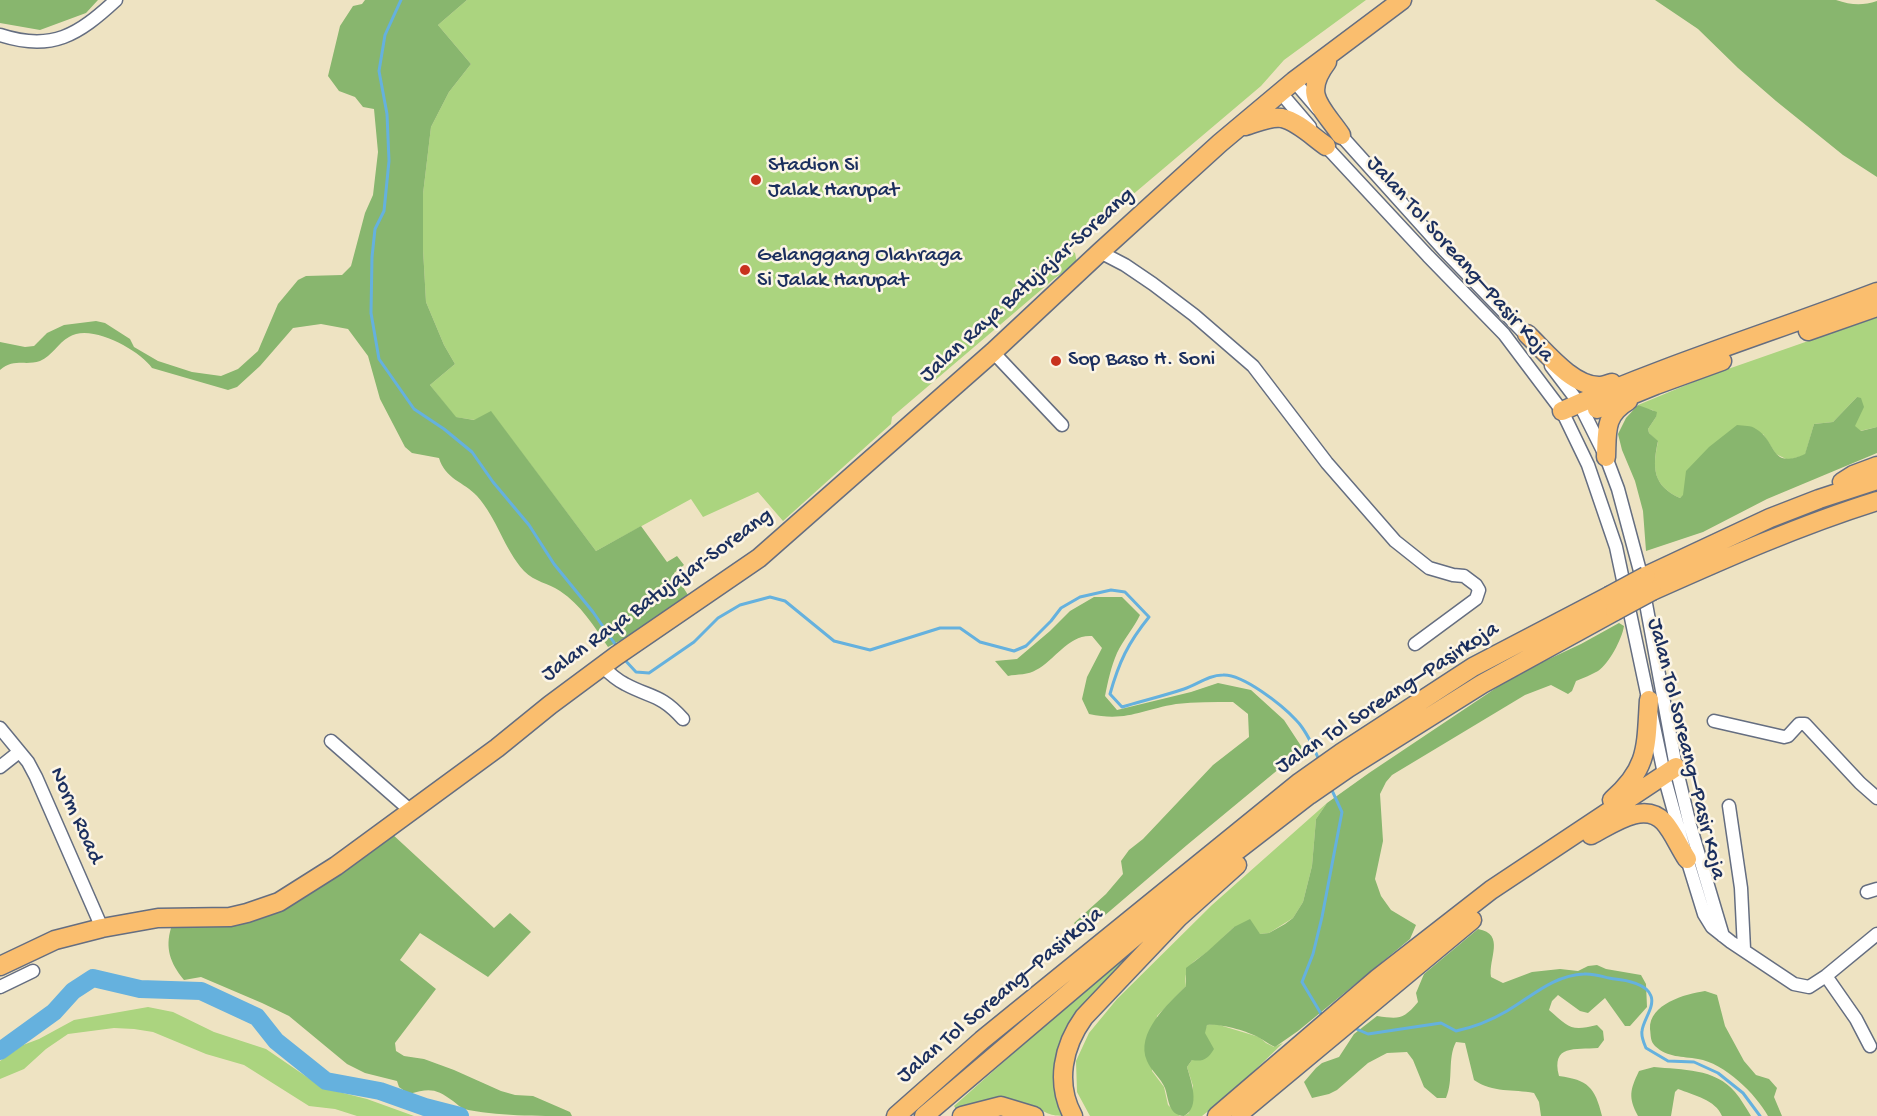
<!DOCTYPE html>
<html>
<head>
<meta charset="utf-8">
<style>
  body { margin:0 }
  canvas { display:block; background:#eee3c2 }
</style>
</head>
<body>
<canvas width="1877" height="1116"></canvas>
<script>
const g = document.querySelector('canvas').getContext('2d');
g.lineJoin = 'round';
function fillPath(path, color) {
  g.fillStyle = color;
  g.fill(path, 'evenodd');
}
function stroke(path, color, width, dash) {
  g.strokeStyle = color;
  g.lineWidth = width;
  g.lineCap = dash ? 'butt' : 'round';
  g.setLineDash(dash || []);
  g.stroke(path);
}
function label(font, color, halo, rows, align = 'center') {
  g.font = font + ' "Gochi Hand",sans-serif';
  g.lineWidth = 5;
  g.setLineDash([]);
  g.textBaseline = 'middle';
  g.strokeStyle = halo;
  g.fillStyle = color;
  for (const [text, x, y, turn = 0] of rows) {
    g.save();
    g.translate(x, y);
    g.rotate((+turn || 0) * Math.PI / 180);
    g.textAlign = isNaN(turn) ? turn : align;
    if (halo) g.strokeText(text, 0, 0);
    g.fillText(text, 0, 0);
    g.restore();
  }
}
const green = new Path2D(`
  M467,0H1366L1284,60L1261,86L1098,224L1070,250L1075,253L1077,263L1055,278L892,417L891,424L783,521L758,492L703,517L691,499L596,551L491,412L475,420L455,417L430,385L455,364L444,345L426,302L423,249V194L431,127L449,92L471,64L438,25Z
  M1877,317V427L1860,431L1854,426L1857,397L1833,422L1814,424L1805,455L1788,460L1776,454L1763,434L1680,498C1653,486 1652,468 1658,442L1649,433L1648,429L1656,417L1653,410L1645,409L1638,405L1708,376Z
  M1327,803L1316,819L1312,866L1303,902L1293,918L1269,933L1260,934L1234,927C1226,934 1218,943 1210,950C1196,961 1183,964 1186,986L1157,1016L1152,1071L1164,1087L1168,1105L1180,1116H1090L1077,1092L1076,1061L1089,1033L1117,999L1212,905Z
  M1134,946L1137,949L1061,1040C1052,1065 1049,1094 1066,1116C1048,1116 1049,1113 1034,1107C1001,1094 989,1098 956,1109L954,1106Z
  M148,1007L173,1012L214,1032L266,1049L323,1088L367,1099L414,1116H357L335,1109L309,1106L244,1065L206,1054L153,1032L134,1029L114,1028L68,1034L46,1049L24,1069L0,1079V1061L23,1045L39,1039L74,1020Z
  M1216,1024L1259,1037L1266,1043L1274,1047L1283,1043L1230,1094L1202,1116H1184L1189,1113L1193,1086L1187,1067L1192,1060L1207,1025Z`);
const forest = new Path2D(`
  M0,0H98L86,13L40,30L0,23Z
  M365,0H467L438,25L471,64L449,92L431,127L423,194V249L426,302L444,345L455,364L430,385L456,417L474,420L491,411L596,551L641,526L667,562L677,556L684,565L674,573L688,595L631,635L608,647C594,626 581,605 560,591C548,583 535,582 524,571C504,549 497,518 477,496C464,482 445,479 439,458L412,453L405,447L380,399L368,356L348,329L321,324L293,328L260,366L237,387L228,390L152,368C139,350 91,323 69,337C58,343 52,356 40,361C26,366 14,358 0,370V342L25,347L34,346L47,333L64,325L96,321L105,323L130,339L134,347L158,361L192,372L221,376L238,369L258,351L278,304L298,280L306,276L342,275L351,266L365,213L373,195L378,152L374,109L363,107L355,97L339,91L328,76L340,26L353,6L362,4Z
  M1655,0H1836C1851,5 1862,6 1877,1V177L1843,155L1776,101L1738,68L1698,29Z
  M1857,397L1861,398L1864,407L1855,426L1861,431L1877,427V453L1767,499L1703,532L1646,551L1643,511L1635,481L1622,450L1618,434L1626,418L1638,405L1657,412L1656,417L1648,429L1649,433L1658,441C1652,468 1653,486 1680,498L1683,495L1686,471L1709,447L1737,425C1744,426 1751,425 1756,429C1778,442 1769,470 1805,454L1814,424L1833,422Z
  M1094,597H1122L1140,615C1134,628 1123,640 1117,653C1111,667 1108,681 1105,696L1117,710L1191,692L1218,683L1251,690L1284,720L1303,749L1187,845L1083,934L1074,923L1106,894L1123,874L1121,861L1129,850L1143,839L1213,765L1249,737L1248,714L1233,702C1214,702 1195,702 1176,704C1141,710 1126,722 1089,714L1082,699L1087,677L1102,648L1092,636C1069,634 1055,660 1036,670C1029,675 1017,674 1008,676L995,661L1017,659L1050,631L1070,611Z
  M1619,623L1624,626C1622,639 1609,664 1598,671C1591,675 1583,678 1576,681L1572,691L1568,694L1551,685L1525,695L1392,775L1386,782L1380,794L1383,841L1375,879L1381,896L1391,910L1416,925L1410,939L1298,1031L1275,1047C1268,1044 1264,1040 1258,1037C1247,1031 1220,1023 1207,1025L1205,1033L1214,1049C1208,1059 1203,1062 1192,1060L1187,1067C1191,1081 1201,1107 1184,1116C1168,1115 1169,1100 1165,1088C1161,1078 1151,1071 1147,1061C1135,1033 1168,1004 1186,986V968L1208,951L1234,927L1250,919L1260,934L1269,933L1285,924L1293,918L1303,902L1312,866L1316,819L1327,803L1369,773L1517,674L1581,644Z
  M391,833L494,928L510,913L531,932L488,977L420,933L400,960L436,989L395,1043L396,1051L404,1056L424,1059L454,1070L501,1091L515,1095L533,1096L570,1112L572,1116C540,1116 494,1116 464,1109C460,1107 457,1104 453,1101C436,1088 429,1088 409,1094L399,1087L397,1081L365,1073L347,1064L289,1016L262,1003L201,977L184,980C170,963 165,948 171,928L281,909L325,884Z
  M1478,929C1506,934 1488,959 1491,977L1503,983L1532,972L1560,969L1578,971L1588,966L1597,965L1606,969L1641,975L1646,984L1647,1007L1630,1026H1625L1605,998L1588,1013L1580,1011L1558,995L1552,1001L1549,1010C1569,1027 1570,1032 1597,1025L1603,1031L1604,1040L1598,1048C1575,1050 1551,1044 1559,1076C1588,1080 1595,1087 1602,1116H1541L1539,1102L1534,1093C1513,1089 1493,1093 1474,1080L1465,1043L1456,1042C1447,1059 1454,1080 1446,1098H1437L1424,1087L1413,1060L1407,1052L1387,1053L1368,1063L1337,1090L1329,1094L1312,1098L1304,1082L1316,1068L1322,1063L1339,1057L1354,1034L1377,1016C1399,1019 1403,1020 1418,1002L1416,993L1424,974Z
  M1705,991L1717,995L1725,1026L1744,1061L1756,1075L1769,1079L1777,1088L1774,1097L1782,1116H1768C1756,1094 1724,1063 1698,1059C1682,1056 1668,1058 1655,1046C1650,1041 1651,1036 1650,1029C1649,1004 1685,994 1705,991Z
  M1654,1067C1682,1070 1715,1068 1735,1092C1741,1099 1746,1108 1751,1116H1722C1716,1100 1693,1095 1678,1089L1675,1092L1671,1116H1638C1628,1097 1630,1090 1639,1071Z`);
const stream = new Path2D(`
  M401,0L385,35L379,71L387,114L389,161L384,211L375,229L372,257L371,313L379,359L414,409L444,429L472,452L493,482L529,525L554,564L593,612L617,647
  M623,658L636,672L649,673L694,642L718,618L740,605L770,597L785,601L834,641L870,650L940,628H960L980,642L1014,651L1026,646L1051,621L1061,608L1080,597L1111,590L1125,592L1149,617C1128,643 1119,662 1110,694L1122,707C1142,701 1163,696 1184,689C1197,685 1208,675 1223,675C1243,674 1282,705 1296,720C1306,730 1313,746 1319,760
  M1323,1017L1302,982L1313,954L1322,917L1342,812L1331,788
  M1352,1027L1368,1034L1441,1023L1456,1031C1475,1027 1490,1021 1507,1011C1531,997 1554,975 1584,974C1595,973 1605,978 1615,979C1626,980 1647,984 1651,996C1655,1007 1643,1020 1642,1031C1641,1037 1644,1043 1646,1048L1668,1061L1694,1062L1718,1073L1743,1093L1760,1116`);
const river = new Path2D(`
  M0,1051L54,1012L73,991L93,978L140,989L201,991L257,1017L276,1041L326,1081L380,1091L425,1107L460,1116`);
const minor = new Path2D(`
  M0,35C52,52 78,35 116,0
  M1294,81L1318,109
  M1280,92L1310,127
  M1337,131L1444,250L1531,340
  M1321,141L1428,256L1504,334L1562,411L1588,465L1616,547L1666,783L1687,859L1704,914L1712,927L1731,942L1794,984L1809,987L1826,976L1877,934
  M1100,252L1125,265L1153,284L1194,315L1253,366L1327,463L1395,541L1429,568L1453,575L1464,576L1476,585L1479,590L1476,599L1415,644
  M993,352L1062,425
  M1551,366L1579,403L1606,457L1618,489L1640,571L1676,767L1690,825L1723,936
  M602,666C609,673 617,680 625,684C651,698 661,694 683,719
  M1714,721L1784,737L1788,736L1799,724H1805L1860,783L1877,798
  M0,728L28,762L36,777L102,928
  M331,741L411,811
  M0,767L19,752
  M1729,806L1741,888L1744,949
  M1867,892L1877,889
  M1826,976L1856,1019L1870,1046
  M0,987L33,971`);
const highway = new Path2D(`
  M1327,62C1302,95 1321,106 1341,135
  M1245,126C1256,123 1270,116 1282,118C1297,121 1313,137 1326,146
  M1808,331L1877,307
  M1527,334C1545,351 1572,386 1599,386C1603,386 1608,384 1612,383
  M1597,409L1656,385L1722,361
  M1562,411C1665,365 1772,332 1877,292
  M1606,457C1607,432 1604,415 1628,401
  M1842,482L1853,475L1877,466
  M1646,576L1770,518L1819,499L1877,480
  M1652,591C1726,558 1800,525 1877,501
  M1612,800C1649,768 1646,746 1649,700
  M1591,835C1611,825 1644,800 1664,822C1673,832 1679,847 1687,859
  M0,966L55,940L102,928L158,918L230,917L247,913L279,902L336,866L497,748L550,705L616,656L759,558L993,352L1100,252L1220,143L1294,81L1402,0
  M1240,1113L1472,920
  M896,1116L982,1040L1300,782L1341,753L1473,667L1609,596
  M924,1116L1230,856L1309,795L1348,768L1482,684L1615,611
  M962,1116L1001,1106L1034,1116
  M1073,1116C1055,1083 1063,1046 1084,1017L1178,918L1237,865
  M1217,1116L1378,978L1491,890L1676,767`);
const highwayBridge = new Path2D(`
  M1609,596L1646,576
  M1615,611L1652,591`);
const markers = [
  [756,180,6,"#c8321e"],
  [745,270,6,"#c8321e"],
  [1056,361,6,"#c8321e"]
];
const poiNames = [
  ["Stadion Si",768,167],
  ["Jalak Harupat",768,192],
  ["Gelanggang Olahraga",757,257],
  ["Si Jalak Harupat",757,282],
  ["Sop Baso H. Soni",1068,361]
];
const streetNames = [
  ["Jalan Tol Soreang–Pasir Koja",1459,260,48],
  ["Jalan Raya Batujajar-Soreang",1028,286,-42],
  ["Jalan Raya Batujajar-Soreang",658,596,-36],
  ["Jalan Tol Soreang–Pasirkoja",1388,699,-33],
  ["Jalan Tol Soreang–Pasir Koja",1685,749,76],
  ["Norm Road",75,816,66],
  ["Jalan Tol Soreang–Pasirkoja",1001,996,-40]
];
fillPath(green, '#abd47f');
fillPath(forest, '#88b66e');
stroke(stream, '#65b1de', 3);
stroke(river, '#65b1de', 18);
stroke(minor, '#656e81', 15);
stroke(highway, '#656e81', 21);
stroke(minor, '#fff', 12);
stroke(highway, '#fabe6e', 18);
stroke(highwayBridge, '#656e81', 21, []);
stroke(highwayBridge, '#fabe6e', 18);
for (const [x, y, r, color] of markers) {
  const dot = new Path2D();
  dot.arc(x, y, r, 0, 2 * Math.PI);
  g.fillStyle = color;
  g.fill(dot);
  stroke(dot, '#fcf5e5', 2);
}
label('22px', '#1b2f5e', '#fcf5e5', poiNames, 'left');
label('22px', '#1b2f5e', '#fcf5e5', streetNames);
</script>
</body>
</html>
